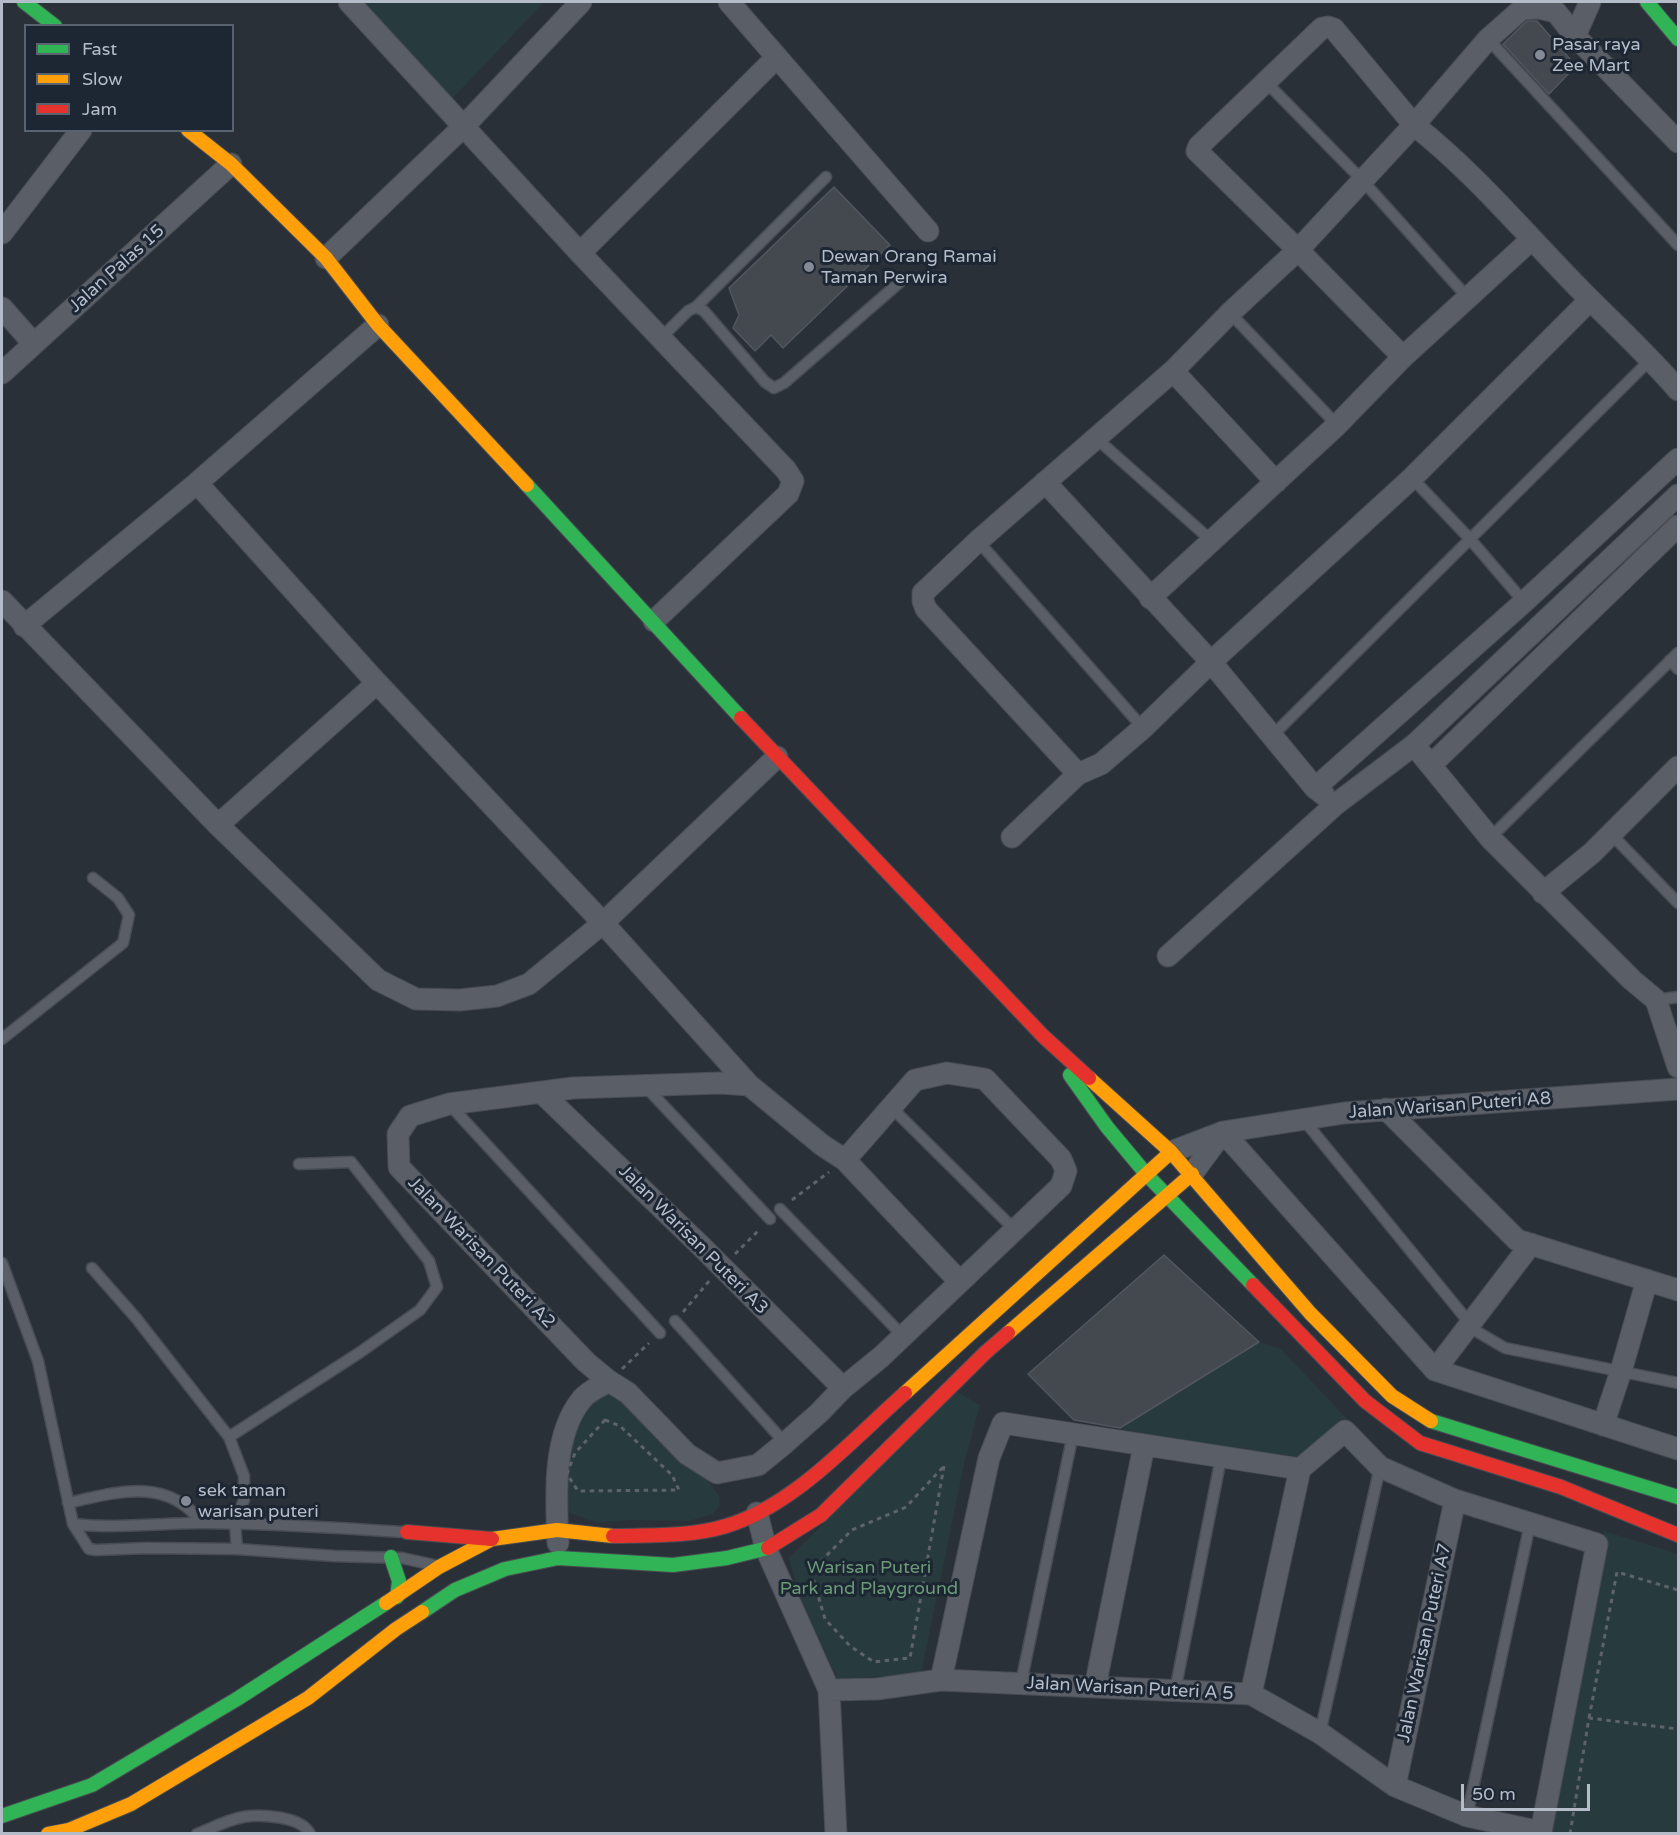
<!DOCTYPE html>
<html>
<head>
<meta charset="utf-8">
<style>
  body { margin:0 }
  #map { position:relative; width:1680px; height:1835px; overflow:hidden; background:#2a3038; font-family:"Varela Round",sans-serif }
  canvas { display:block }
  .frame { position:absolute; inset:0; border:3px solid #b4bcc9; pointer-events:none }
  .legend { position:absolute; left:24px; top:24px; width:210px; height:108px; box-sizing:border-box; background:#1d2633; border:2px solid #59626f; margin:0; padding:8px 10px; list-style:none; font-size:18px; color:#b4bcc9 }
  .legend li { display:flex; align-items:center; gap:12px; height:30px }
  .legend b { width:30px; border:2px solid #59626f }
  .scale { position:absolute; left:1461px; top:1784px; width:129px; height:27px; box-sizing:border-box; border:3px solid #b4bcc9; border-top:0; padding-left:8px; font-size:18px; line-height:21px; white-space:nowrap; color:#b4bcc9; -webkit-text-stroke:4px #1d2633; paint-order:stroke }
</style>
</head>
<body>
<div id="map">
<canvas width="1680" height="1835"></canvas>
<div class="frame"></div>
<ul class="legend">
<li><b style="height:8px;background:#30b455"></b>Fast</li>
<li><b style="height:8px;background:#ff9f0a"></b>Slow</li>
<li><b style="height:8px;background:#e5322d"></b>Jam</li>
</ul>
<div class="scale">50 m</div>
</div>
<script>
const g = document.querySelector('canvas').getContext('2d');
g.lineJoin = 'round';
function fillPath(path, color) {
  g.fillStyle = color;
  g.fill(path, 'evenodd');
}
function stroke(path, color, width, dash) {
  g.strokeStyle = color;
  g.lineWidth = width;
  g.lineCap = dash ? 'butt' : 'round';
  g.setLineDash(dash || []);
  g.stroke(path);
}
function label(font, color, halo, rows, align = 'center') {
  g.font = font + ' "Varela Round",sans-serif';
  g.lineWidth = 6;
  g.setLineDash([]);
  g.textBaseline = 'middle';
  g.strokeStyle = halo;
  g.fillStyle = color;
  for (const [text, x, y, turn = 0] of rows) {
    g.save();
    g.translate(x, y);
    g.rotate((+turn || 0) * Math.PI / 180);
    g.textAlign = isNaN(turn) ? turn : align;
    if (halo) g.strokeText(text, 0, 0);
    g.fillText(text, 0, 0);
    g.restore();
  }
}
const green = new Path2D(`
  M360,2H544L452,99Z
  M1259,1342L1281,1349L1349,1421L1296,1463L1120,1429Z
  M955,1391L980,1405L965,1460L921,1674L838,1679L798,1592L789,1558Z
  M613,1392L708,1481L719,1495L720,1506L713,1514L689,1521L629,1520L597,1523L570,1513L559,1499L565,1437L586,1404Z
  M1604,1531L1678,1554V1833L1548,1834Z`);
const building = new Path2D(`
  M1527,21H1537L1576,66L1549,94L1503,44Z
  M834,187L890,245L783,348L771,335L755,351L733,328L739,315L729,288Z
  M1164,1255L1259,1342L1120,1428L1074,1420L1028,1374Z`);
const path = new Path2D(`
  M792,1200L829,1172
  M735,1254L760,1229
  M683,1312L710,1280
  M622,1369L649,1343
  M605,1420L620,1426L672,1475L679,1490L578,1491L567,1474L575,1453Z
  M944,1466L910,1658L874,1662L850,1646L825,1619L811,1571L852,1530L906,1507Z
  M1589,1718L1617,1572L1678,1590
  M1570,1834L1589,1718L1678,1729`);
const lane = new Path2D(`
  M1488,39L1678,245
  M1266,82L1363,181L1468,298
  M696,307L826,177
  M1230,313L1337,425
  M661,338L688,311L696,307L704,311L765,382L774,388L784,383L900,282
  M1097,439L1213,542
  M1412,478L1470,539L1524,602
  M978,541L1143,728
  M1670,660L1678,669
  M1272,736L1651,359
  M1611,834L1678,903
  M1490,838L1678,653
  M1656,1000L1678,997
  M2,1039L123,943L129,915L118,898L93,878
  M645,1086L770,1219
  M449,1104L660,1333
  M891,1107L1015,1230
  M1303,1119L1476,1331L1505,1348L1678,1383
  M780,1209L902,1335
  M2,1263L38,1361L73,1524L89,1549L96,1550L147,1548L237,1549L334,1556L402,1558L434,1565
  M92,1268L136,1318L229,1437L244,1476V1500L235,1523L237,1549
  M675,1321L785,1443
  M229,1437L359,1353L420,1310L437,1287L429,1261L351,1162L299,1164
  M68,1503C117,1492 167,1476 202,1523
  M73,1524C115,1529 159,1523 202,1523C269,1523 337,1528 405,1532
  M1021,1683L1073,1434
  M1175,1691L1221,1458
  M1320,1733L1380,1467
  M1467,1816L1530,1524
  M197,1834C212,1828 227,1820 243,1817C260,1814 302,1816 310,1834`);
const street = new Path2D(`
  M349,2L580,253L786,470L793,481L788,494L654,621
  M729,2L928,231
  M1575,36L1590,2
  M2,233L81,130
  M580,253L777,57
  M326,258L464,126L581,2
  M2,308L34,344
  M1403,357L1532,239
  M1173,371L1276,482
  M2,373L231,164
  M1045,482L1211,662L1315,788L1324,795
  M197,483L377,683L603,923L749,1085L822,1145L845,1160L960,1282
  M1150,598L1337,425L1403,357L1298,250L1197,151L1199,146L1322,28L1328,27L1334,29L1414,125L1488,39L1522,9L1539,8L1556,12L1575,36L1678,142
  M2,601L218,825L378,980L416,999L460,1000L497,996L529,984L603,923L777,757
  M24,626L197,483L378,325
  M1414,745L1490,838L1632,980L1656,1000L1678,1067
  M1431,765L1678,526
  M1078,774L926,609L923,601V593L978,541L1173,371L1230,313L1298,250L1414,125C1470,169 1517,224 1567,276C1604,315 1644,350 1678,390
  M1315,788L1524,602L1678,459
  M218,825L377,683
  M1012,837L1078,774L1101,764L1143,728L1211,662L1412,478L1590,300
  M1543,893L1592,853L1678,767
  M1168,956L1336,804L1414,745L1678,495
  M749,1085L720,1083L573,1088L449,1104L410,1116L398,1134L399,1167L586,1362L609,1381L628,1393L687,1454L717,1473L758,1465L785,1443L819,1413L843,1388L881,1357L1061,1186L1066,1171L1061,1159L985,1079L947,1073L915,1080L845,1160
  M542,1093L702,1247L843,1388
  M1386,1109L1517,1240L1678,1290
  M1223,1132L1435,1370L1678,1449
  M1171,1152L1223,1132L1344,1113L1678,1089
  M1192,1174L1223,1132
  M1435,1370L1531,1244
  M1603,1425L1621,1371L1647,1280
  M757,1513L766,1549L829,1690L836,1834
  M558,1543C556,1498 552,1435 582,1399C588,1391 601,1386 609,1381
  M1095,1687L1144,1446
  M829,1690L877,1689L941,1680L1251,1694L1320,1733L1395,1786L1467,1816L1541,1832L1597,1544L1455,1500L1380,1467L1345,1431L1300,1469L1003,1423L989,1458L941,1680
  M1251,1694L1300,1469
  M1395,1786L1455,1500`);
const fast = new Path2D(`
  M24,2L55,26
  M1647,2L1678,39
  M527,485L741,718
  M1070,1075L1107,1127L1147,1175L1253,1285
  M1431,1421L1678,1497
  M391,1557L399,1581L397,1597
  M422,1612L455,1590L505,1569L558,1558L673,1565L727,1558L768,1548
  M2,1816L92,1785L237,1699L386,1603`);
const slow = new Path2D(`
  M188,130L231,164L326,258L378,325L527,485
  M1089,1078L1171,1152L1310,1313L1392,1396L1431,1421
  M1008,1333L1192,1174
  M905,1393L1171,1152
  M386,1603L439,1567L492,1539L557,1530L613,1536
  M48,1834L69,1830L131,1804L308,1698L396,1629L422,1612`);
const jam = new Path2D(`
  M741,718L1043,1036L1089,1078
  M1253,1285L1365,1401L1420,1443L1561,1487L1678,1535
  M407,1532L492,1539
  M613,1536C650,1535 690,1537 726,1526C794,1506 853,1439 905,1393
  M768,1548L821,1515L986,1352L1008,1333`);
const markers = [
  [1540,55,6,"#848b96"],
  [809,267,6,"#848b96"],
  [186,1501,6,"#848b96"]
];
const poiNames = [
  ["Pasar raya",1552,45],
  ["Zee Mart",1552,66],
  ["Dewan Orang Ramai",821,257],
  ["Taman Perwira",821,278],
  ["sek taman",198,1491],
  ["warisan puteri",198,1512]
];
const streetNames = [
  ["Jalan Palas 15",117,269,-42],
  ["Jalan Warisan Puteri A8",1450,1106,-4],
  ["Jalan Warisan Puteri A3",693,1240,45],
  ["Jalan Warisan Puteri A2",481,1253,46],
  ["Jalan Warisan Puteri A7",1425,1643,-78],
  ["Jalan Warisan Puteri A 5",1130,1689,3]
];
const parkNames = [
  ["Warisan Puteri",869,1568],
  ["Park and Playground",869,1589]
];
fillPath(green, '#273a3e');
fillPath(building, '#444950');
stroke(building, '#52575f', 1.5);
stroke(lane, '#484c53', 13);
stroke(street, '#484c53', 23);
stroke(fast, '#484c53', 16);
stroke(slow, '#484c53', 16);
stroke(jam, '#484c53', 16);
stroke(path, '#5d636a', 3, [4.5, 4.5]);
stroke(lane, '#5a5e66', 10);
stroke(street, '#5a5e66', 21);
stroke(fast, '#30b455', 14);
stroke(slow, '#ff9f0a', 14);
stroke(jam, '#e5322d', 14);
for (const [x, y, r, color] of markers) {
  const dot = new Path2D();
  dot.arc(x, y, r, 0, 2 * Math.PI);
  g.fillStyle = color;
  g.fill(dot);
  stroke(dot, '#1d2633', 2);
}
label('18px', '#b4bcc9', '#1d2633', poiNames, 'left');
label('18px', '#b4bcc9', '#1d2633', streetNames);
label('18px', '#6b9a76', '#1d2633', parkNames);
</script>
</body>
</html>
